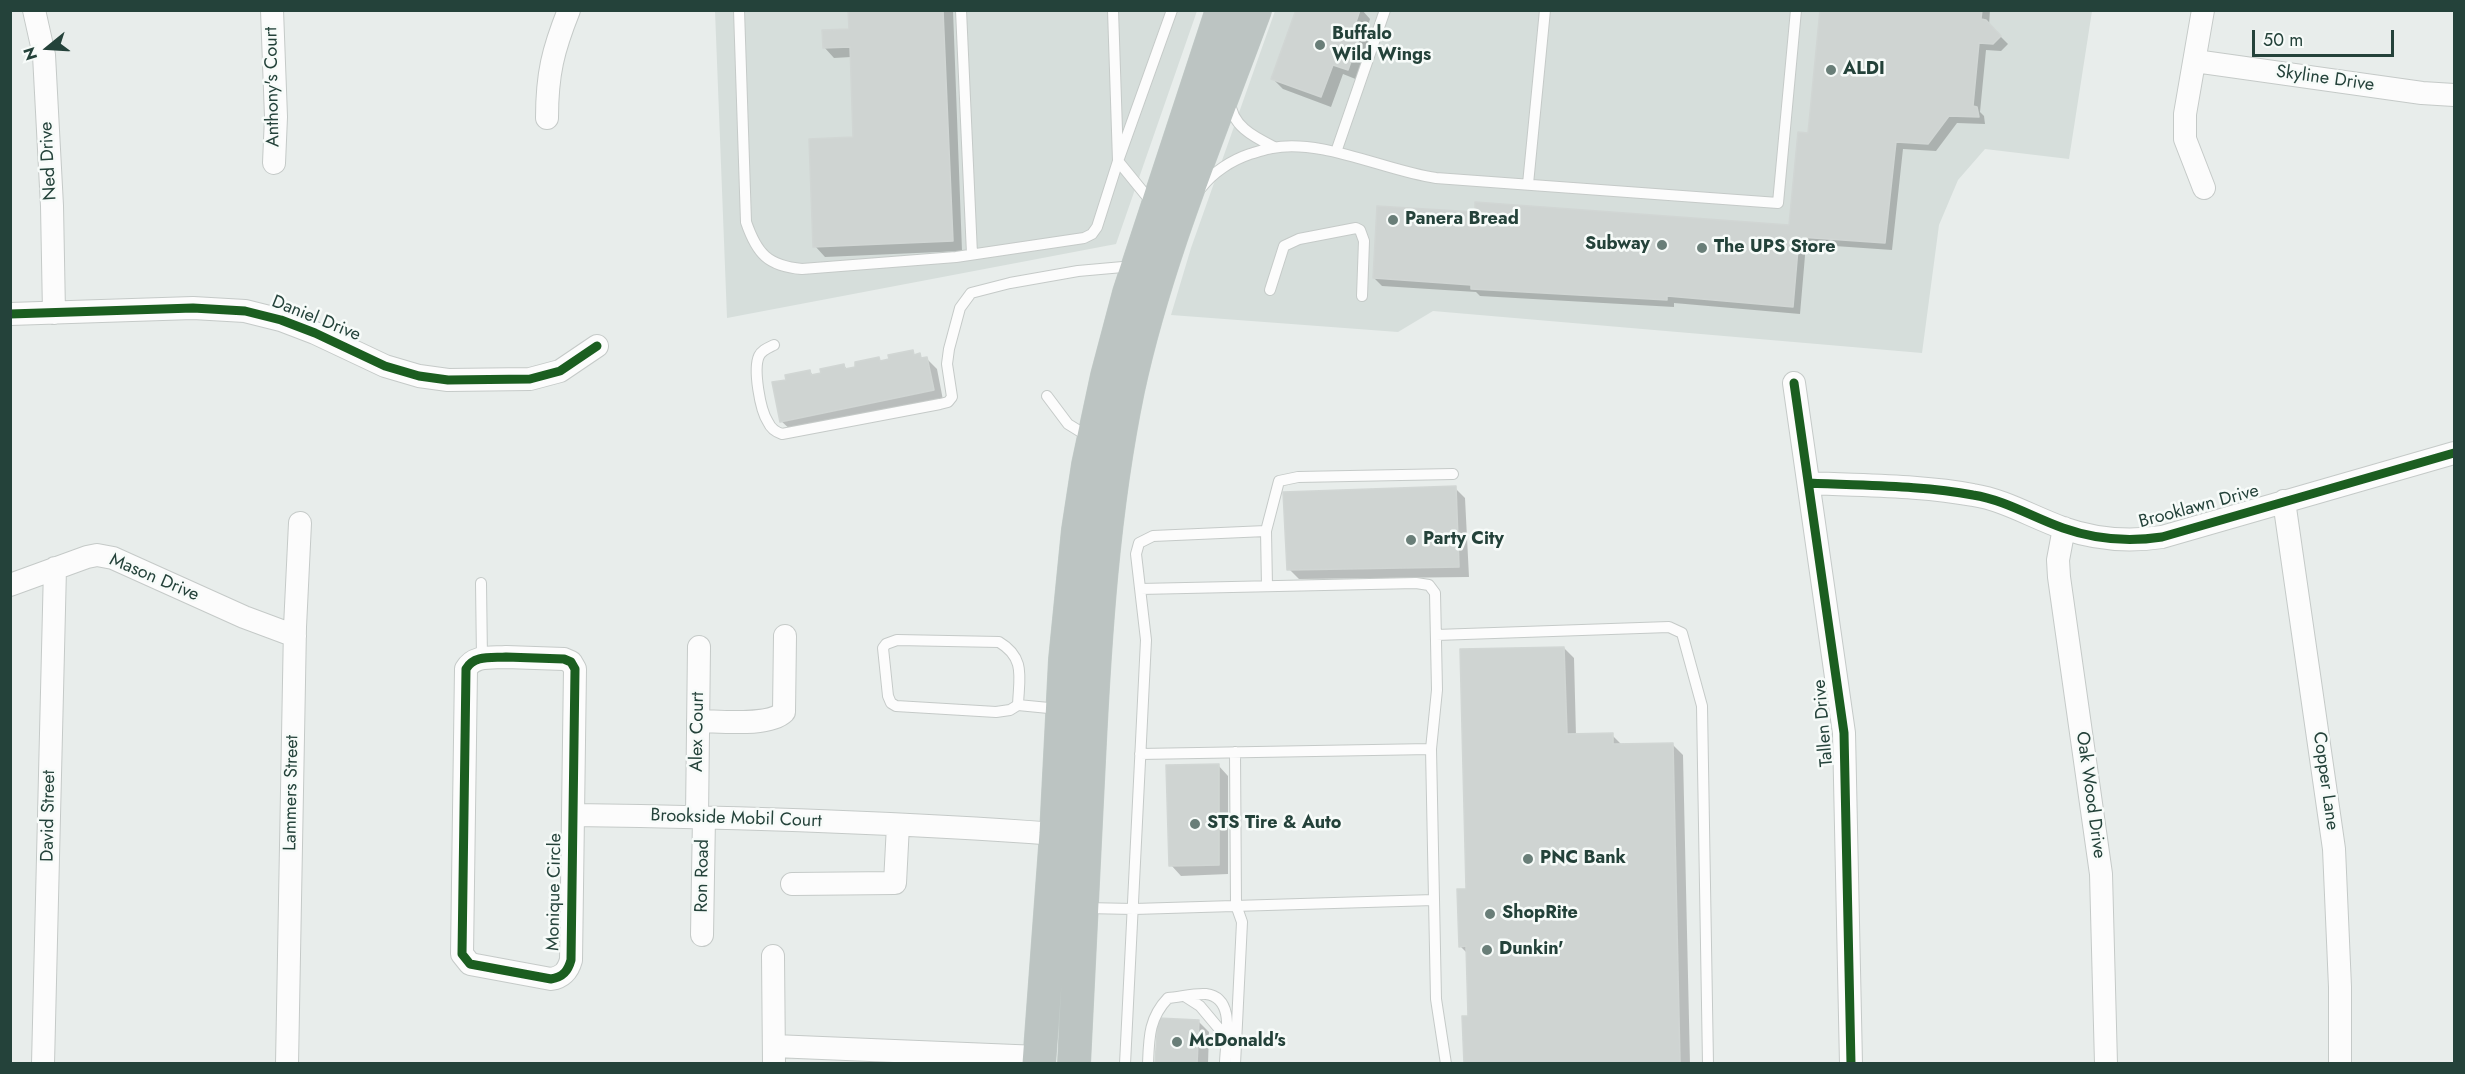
<!DOCTYPE html>
<html>
<head>
<meta charset="utf-8">
<style>
  body { margin:0 }
  #map { position:relative; width:2465px; height:1074px; overflow:hidden; background:#e8edeb; font-family:Jost,sans-serif }
  canvas { display:block }
  .frame { position:absolute; inset:0; border:12px solid #24423a; pointer-events:none }
  .north { position:absolute; left:18px; top:18px; width:60px; height:60px; -webkit-text-stroke:4px #f7fbf9; paint-order:stroke; rotate:252deg; font-size:16px; font-weight:700; line-height:24px; text-align:center; color:#24423a }
  .north::after { content:''; display:block; margin:auto; width:21px; height:27px; background:#24423a; clip-path:polygon(50% 0,100% 100%,50% 72%,0 100%) }
  .scale { position:absolute; left:2252px; top:30px; width:142px; height:27px; box-sizing:border-box; border:3px solid #24423a; border-top:0; padding-left:8px; font-size:18px; line-height:21px; white-space:nowrap; color:#24423a; -webkit-text-stroke:4px #f7fbf9; paint-order:stroke }
</style>
</head>
<body>
<div id="map">
<canvas width="2465" height="1074"></canvas>
<div class="frame"></div>
<div class="north">N</div>
<div class="scale">50 m</div>
</div>
<script>
const g = document.querySelector('canvas').getContext('2d');
g.lineJoin = 'round';
function fillPath(path, color) {
  g.fillStyle = color;
  g.fill(path, 'evenodd');
}
function stroke(path, color, width, dash) {
  g.strokeStyle = color;
  g.lineWidth = width;
  g.lineCap = dash ? 'butt' : 'round';
  g.setLineDash(dash || []);
  g.stroke(path);
}
function label(font, color, halo, rows, align = 'center') {
  g.font = font + ' Jost,sans-serif';
  g.lineWidth = 5;
  g.setLineDash([]);
  g.textBaseline = 'middle';
  g.strokeStyle = halo;
  g.fillStyle = color;
  for (const [text, x, y, turn = 0] of rows) {
    g.save();
    g.translate(x, y);
    g.rotate((+turn || 0) * Math.PI / 180);
    g.textAlign = isNaN(turn) ? turn : align;
    if (halo) g.strokeText(text, 0, 0);
    g.fillText(text, 0, 0);
    g.restore();
  }
}
const built = new Path2D(`
  M715,11H1197L1116,244L727,318Z
  M1275,11H2092L2069,159L1985,149L1958,180L1939,225L1922,353L1433,311L1398,332L1171,315L1191,248Z`);
const shadow = new Path2D(`
  M850,10H953L962,251L825,257L815,246L854,138L851,57L834,58L824,47L851,31Z
  M1297,10H1362L1370,19L1367,29L1374,36L1358,80L1343,74L1331,107L1283,89L1273,79Z
  M1821,10H1990L1989,25L2008,44L2001,51L1986,50L1980,112L1984,116L1985,124L1957,123L1936,151L1903,149L1892,250L1806,244L1800,314L1674,303V307L1480,296L1476,292L1382,286L1374,278L1476,214L1790,226L1809,134Z
  M912,352L916,356L927,359L937,369L943,400L792,431L781,421L788,381L810,372L814,376L844,366L848,370L878,359L882,362Z
  M1455,488L1465,498L1469,577L1299,579L1289,569Z
  M1564,648L1574,658L1576,736L1612,735L1623,746L1673,745L1683,755L1690,1064H1465L1470,1017L1468,954L1460,946L1468,890Z
  M1218,765L1228,776V874L1181,876L1171,865Z
  M1198,1021L1209,1032L1208,1064H1156Z`);
const building = new Path2D(`
  M848,10H943L953,241L813,247L809,139L853,137L850,47L823,48L822,30L849,29Z
  M1296,10H1360L1356,22L1364,25L1348,70L1333,65L1321,97L1271,79Z
  M1820,10H1982L1981,19L1986,20L2001,36L1993,44L1979,43L1973,106L1977,107L1979,117L1949,116L1928,144L1896,142L1885,243L1799,237L1793,307L1667,296V300L1471,289V285L1373,278L1377,206L1475,212V202L1789,225L1798,132L1808,133Z
  M913,350L914,355L920,353L921,358L927,357L934,390L780,422L772,382L786,380L785,375L810,370L811,375L821,373L820,369L844,364L845,369L855,367V362L879,357L880,361L889,359L888,355Z
  M1456,486L1459,567L1287,570L1283,492Z
  M1564,647L1567,734L1613,733V744L1673,743L1680,1064H1464L1462,1016H1468L1466,946L1459,947L1457,889H1466L1460,649Z
  M1219,764V865L1169,866L1166,765Z
  M1158,1018L1199,1020L1197,1064H1155Z`);
const lane = new Path2D(`
  M739,10L746,222C757,254 768,266 802,269L956,257L1084,238L1092,234L1097,227L1118,161L1172,10
  M961,10L972,254
  M1113,10L1118,161L1153,204
  M1230,100C1231,126 1254,137 1274,147
  M1336,152L1385,10
  M1528,184L1545,10
  M1201,188C1213,172 1232,160 1250,154C1258,152 1265,149 1272,148C1321,138 1386,171 1436,178L1778,203L1796,10
  M1270,290L1284,246L1299,239L1356,228L1360,230L1364,241L1362,296
  M774,345C768,348 762,350 759,356C753,369 760,410 768,422C771,429 776,432 782,434L940,404L948,402L952,397L947,364L949,349L960,308L971,293L1010,283L1078,271L1134,266
  M1047,396L1068,424L1089,437
  M481,583L482,659
  M1267,586L1266,531L1279,481L1298,477L1453,474
  M1140,589L1416,583L1429,585L1435,593L1437,690L1431,749L1436,999L1446,1064
  M1436,635L1669,627L1682,633L1702,706L1708,1064
  M1018,705C1019,678 1026,658 999,642L897,640L886,644L883,648L888,696L891,703L896,706L996,712L1010,710L1018,705L1059,709
  M1140,754L1431,749
  M1085,908L1134,909L1434,900
  M1186,997L1200,1006L1226,1037
  M1125,1064L1146,640L1136,554L1139,543L1153,536L1266,531
  M1148,1064C1149,1037 1149,1018 1168,998C1180,997 1195,993 1206,994C1237,998 1225,1042 1225,1064
  M1235,1064L1242,922L1236,905L1235,752`);
const street = new Path2D(`
  M34,10L44,55L52,206L54,313
  M272,10L276,117L274,163
  M2203,10L2185,114V139L2204,188
  M2195,61L2422,93L2454,95
  M547,118C547,74 553,50 569,10
  M10,314L193,308L245,311L281,320L315,333L385,366L419,376L448,380L530,379L560,371L597,346
  M1794,383L1844,733L1851,1064
  M1809,483C1863,486 1920,485 1973,495C2005,500 2032,517 2063,528C2094,539 2129,542 2162,537L2454,453
  M2284,501L2334,849L2340,987V1064
  M2064,528L2058,560L2059,577L2101,874L2106,1064
  M10,585L87,557L97,555L113,558L244,617L295,636
  M506,657L564,659L571,662L575,669L571,960C568,971 563,977 551,979L470,964L462,954L466,669C474,655 491,658 506,657Z
  M698,721C719,721 769,727 784,712L785,636
  M573,815C734,817 895,822 1056,834
  M697,816L699,647
  M792,884L895,883L898,825
  M702,935L704,817
  M773,956L774,1064
  M774,1046L1039,1057
  M43,1064L55,568
  M287,1064L295,627L300,523`);
const highway = new Path2D(`
  M1039,1064L1056,834L1065,660L1078,530L1088,465L1107,376L1129,293L1222,10
  M1074,1064C1079,963 1084,862 1089,761C1095,637 1103,511 1128,390C1156,260 1209,135 1255,10`);
const cycleway = new Path2D(`
  M10,314L193,308L245,311L281,320L315,333L385,366L419,376L448,380L530,379L560,371L597,346
  M1794,383L1844,733L1851,1064
  M1809,483C1863,486 1920,485 1973,495C2005,500 2032,517 2063,528C2094,539 2129,542 2162,537L2454,453
  M506,657L564,659L571,662L575,669L571,960C568,971 563,977 551,979L470,964L462,954L466,669C474,655 491,658 506,657Z`);
const markers = [
  [1320,45,6,"#697e78"],
  [1831,70,6,"#697e78"],
  [1393,220,6,"#697e78"],
  [1662,245,6,"#697e78"],
  [1702,248,6,"#697e78"],
  [1411,540,6,"#697e78"],
  [1195,824,6,"#697e78"],
  [1528,859,6,"#697e78"],
  [1490,914,6,"#697e78"],
  [1487,950,6,"#697e78"],
  [1177,1042,6,"#697e78"]
];
const poiNames = [
  ["Buffalo",1332,35],
  ["Wild Wings",1332,56],
  ["ALDI",1843,70],
  ["Panera Bread",1405,220],
  ["Subway",1650,245,"right"],
  ["The UPS Store",1714,248],
  ["Party City",1423,540],
  ["STS Tire & Auto",1207,824],
  ["PNC Bank",1540,859],
  ["ShopRite",1502,914],
  ["Dunkin'",1499,950],
  ["McDonald's",1189,1042]
];
const streetNames = [
  ["Skyline Drive",2325,79,8],
  ["Anthony's Court",273,87,-91],
  ["Ned Drive",49,161,-93],
  ["Daniel Drive",316,319,22],
  ["Brooklawn Drive",2199,507,-15],
  ["Mason Drive",154,578,23],
  ["Tallen Drive",1824,723,-95],
  ["Alex Court",698,732,-89],
  ["Copper Lane",2325,781,82],
  ["Lammers Street",292,793,-89],
  ["Oak Wood Drive",2090,795,82],
  ["David Street",49,816,-89],
  ["Brookside Mobil Court",736,819,2],
  ["Ron Road",703,876,-89],
  ["Monique Circle",555,892,-89]
];
fillPath(built, '#d6dedb');
fillPath(shadow, '#0003');
fillPath(building, '#cfd4d2');
stroke(building, '#d1d6d4', 1.5);
stroke(lane, '#c5cac8', 12);
stroke(street, '#c5cac8', 24);
stroke(highway, '#c3ccc9', 34);
stroke(lane, '#fcfcfc', 10);
stroke(street, '#fcfcfc', 22);
stroke(highway, '#bcc4c2', 33);
stroke(cycleway, '#1b5e20', 9);
for (const [x, y, r, color] of markers) {
  const dot = new Path2D();
  dot.arc(x, y, r, 0, 2 * Math.PI);
  g.fillStyle = color;
  g.fill(dot);
  stroke(dot, '#f7fbf9', 2);
}
label('bold 18px', '#24423a', '#f7fbf9', poiNames, 'left');
label('18px', '#24423a', '#f7fbf9', streetNames);
</script>
</body>
</html>
